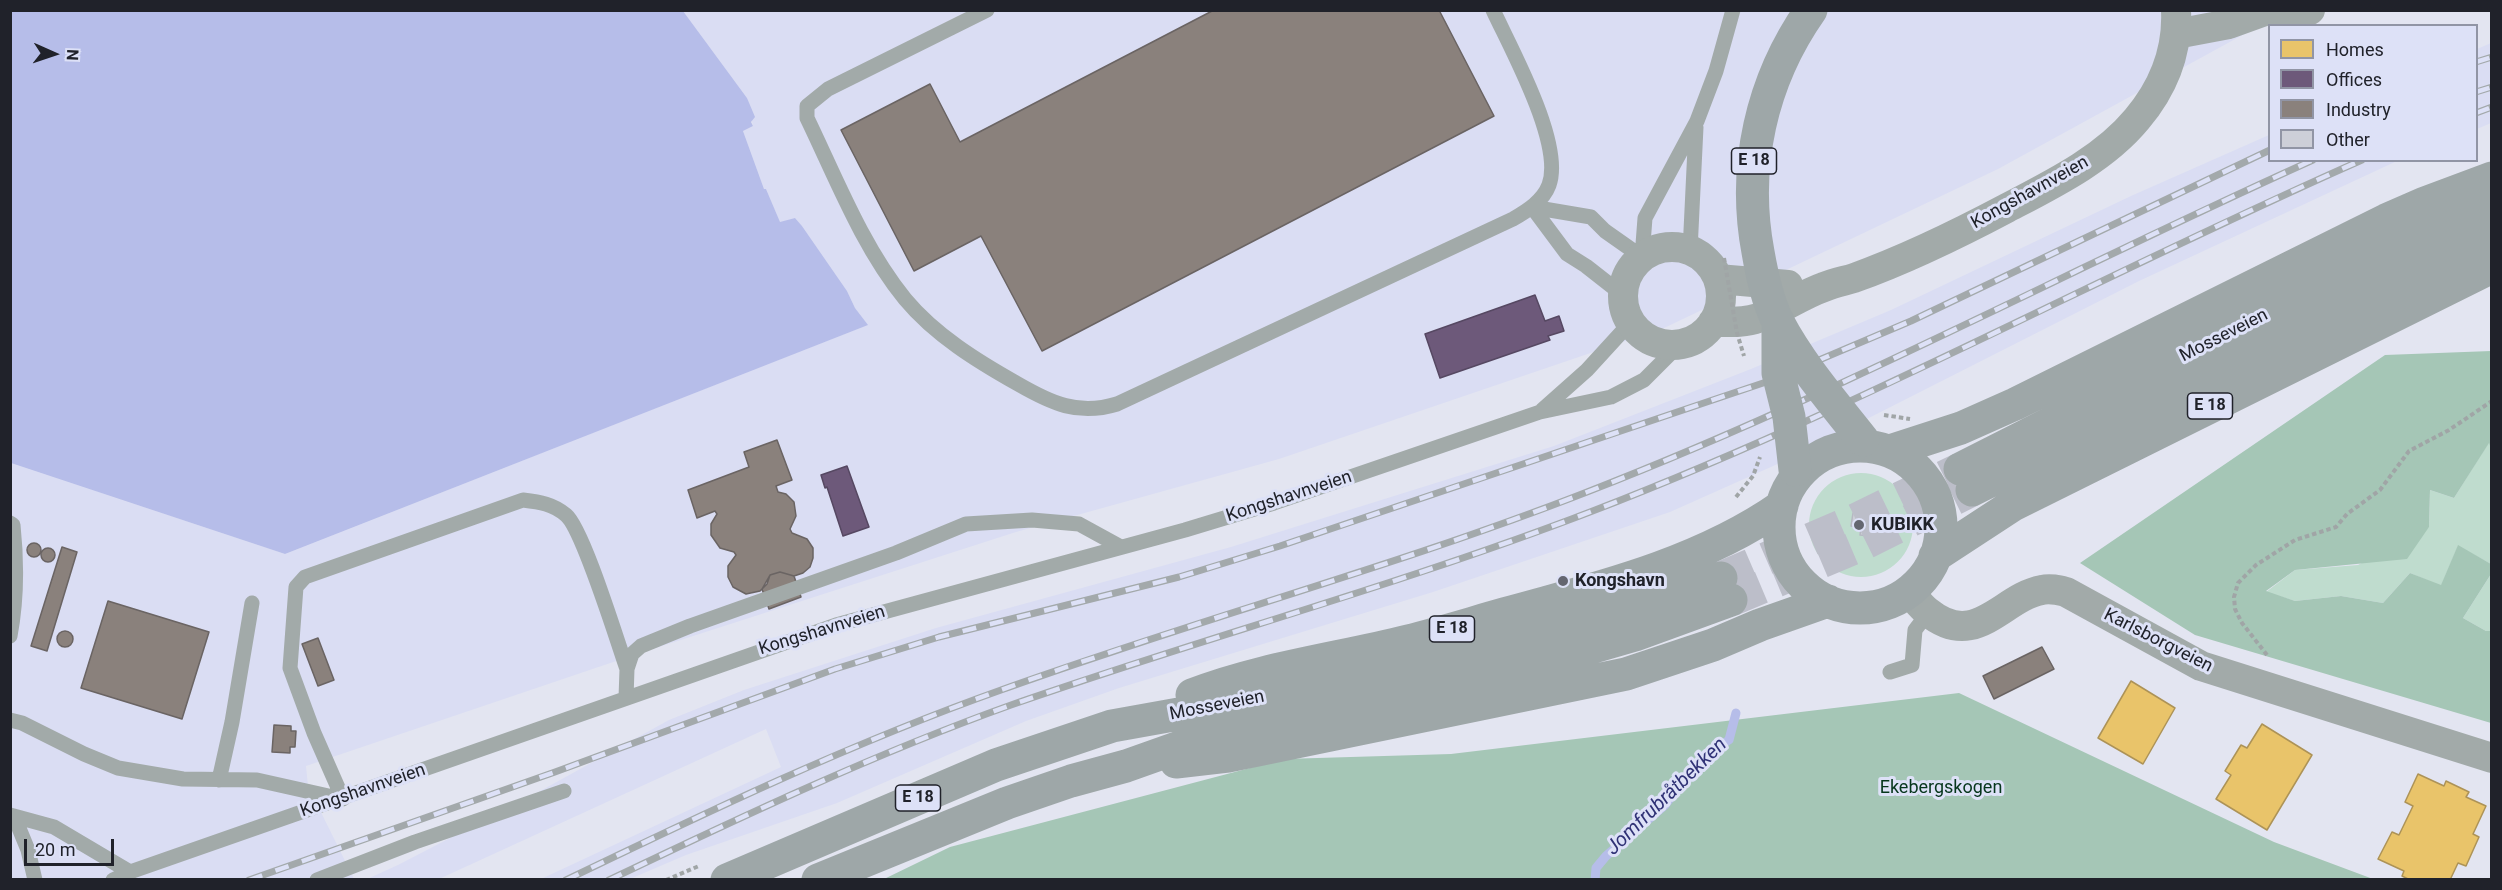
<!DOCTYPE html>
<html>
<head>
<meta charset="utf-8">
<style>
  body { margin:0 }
  #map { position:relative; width:2502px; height:890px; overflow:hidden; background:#e3e5f1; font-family:Roboto,sans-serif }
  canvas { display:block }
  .frame { position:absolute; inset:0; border:12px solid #20222a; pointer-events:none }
  .legend { position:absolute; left:2268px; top:24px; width:210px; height:138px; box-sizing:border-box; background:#dde1f7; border:2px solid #9195a5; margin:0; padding:8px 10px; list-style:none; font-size:18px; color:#20222a }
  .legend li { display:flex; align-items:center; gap:12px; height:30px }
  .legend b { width:30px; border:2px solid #9195a5 }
  .north { position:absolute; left:24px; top:24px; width:60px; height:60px; -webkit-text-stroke:4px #dde1f7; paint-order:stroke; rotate:93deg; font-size:16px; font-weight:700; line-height:24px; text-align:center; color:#20222a }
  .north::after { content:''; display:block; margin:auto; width:21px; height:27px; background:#20222a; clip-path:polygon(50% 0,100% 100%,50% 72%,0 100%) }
  .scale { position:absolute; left:24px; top:839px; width:90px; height:27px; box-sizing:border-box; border:3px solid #20222a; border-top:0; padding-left:8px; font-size:18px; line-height:21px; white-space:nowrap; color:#20222a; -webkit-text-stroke:4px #dde1f7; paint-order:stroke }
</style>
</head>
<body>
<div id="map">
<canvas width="2502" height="890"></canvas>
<div class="frame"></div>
<ul class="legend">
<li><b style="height:16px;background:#e9c46a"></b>Homes</li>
<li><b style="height:16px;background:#6d597a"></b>Offices</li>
<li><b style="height:16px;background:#8a817c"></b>Industry</li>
<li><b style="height:16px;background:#cdcfd8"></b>Other</li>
</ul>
<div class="north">N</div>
<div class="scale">20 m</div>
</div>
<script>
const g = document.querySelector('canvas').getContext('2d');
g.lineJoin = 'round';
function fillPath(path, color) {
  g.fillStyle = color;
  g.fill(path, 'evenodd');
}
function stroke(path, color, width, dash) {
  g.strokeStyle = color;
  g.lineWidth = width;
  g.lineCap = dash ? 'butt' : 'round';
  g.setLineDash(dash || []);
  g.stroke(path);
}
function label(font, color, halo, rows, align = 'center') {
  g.font = font + ' Roboto,sans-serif';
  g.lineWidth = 6;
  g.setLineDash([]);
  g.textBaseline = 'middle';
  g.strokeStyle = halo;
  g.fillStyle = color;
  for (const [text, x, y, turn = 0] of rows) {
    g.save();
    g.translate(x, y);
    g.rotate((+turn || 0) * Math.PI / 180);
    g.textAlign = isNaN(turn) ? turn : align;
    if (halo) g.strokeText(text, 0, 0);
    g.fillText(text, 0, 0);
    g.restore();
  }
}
const built = new Path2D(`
  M683,11H2305L2248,32L1998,169L1664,328L1279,459L1016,532L631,656L306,766L308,786L354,879L11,880V463L285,554L867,325L855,308L847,291L802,226L795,218L780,223L766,189H764L743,131L753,126L747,98Z
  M2491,43V123L2477,129V49Z
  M2269,135L2270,160L2397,161L2139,281L1782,462L1670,512L1433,592L1119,688L1026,721L837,803L686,855L630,879H541L781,767L766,729L439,879L365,880L398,865L533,795L669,720L744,690L936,628L1231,547L1554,446L1751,369L1891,310L2131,196Z`);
const green = new Path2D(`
  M2489,442L2492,448L2491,564L2458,546L2441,586L2410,573L2383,603L2341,596L2295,601L2266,592L2295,570L2358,565L2429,527L2430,490L2454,498Z
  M1809 525a52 52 0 1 1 104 0a52 52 0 1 1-104 0Z
  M2491,574V631H2486L2463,618Z`);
const forest = new Path2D(`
  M2491,351V448L2489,443L2454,498L2430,490L2429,527L2407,559L2295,570L2266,591L2295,601L2341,596L2383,603L2410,573L2441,585L2458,545L2491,564V574L2463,618L2486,631H2491V723L2195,635L2080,563L2385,355Z
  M1959,693L2274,842L2373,879L882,880L950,847L1284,759L1451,754Z`);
const water = new Path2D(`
  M11,10L683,11L747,98L755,117L751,122L753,126L743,131L764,189H766L780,222L795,218L802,226L847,291L855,308L868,325L285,554L11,463Z`);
const homes = new Path2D(`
  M2131,681L2175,708L2143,764L2098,738Z
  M2262,724L2312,755L2267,830L2216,799L2231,775L2225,771L2241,745L2247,748Z
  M2418,774L2444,786L2446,781L2469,792L2466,797L2486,806L2473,834L2479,837L2466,866L2458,863L2450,880H2410L2402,876L2404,871L2378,859L2392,832L2399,835L2413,806L2405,802Z`);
const offices = new Path2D(`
  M1535,295L1545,321L1559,316L1564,331L1548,336L1550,340L1440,378L1425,334Z
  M847,466L869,527L843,536L827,487L825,488L821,475Z`);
const industry = new Path2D(`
  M1214,10H1439L1494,116L1042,351L981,236L914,271L841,130L930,84L960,142Z
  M777,440L792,480L776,486L778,492L786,494L794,502L796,516L790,529L792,533L807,539L813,548V558L810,567L803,573L794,576L780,572L770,575L767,584L760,591L746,594L733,587L728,577V566L736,555L734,552L720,548L711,535V524L717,514L715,511L697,518L688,490L749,467L744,452Z
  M27 550a7 7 0 1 1 14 0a7 7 0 1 1-14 0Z
  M62,547L77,552L47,651L31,646Z
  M41 555a7 7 0 1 1 14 0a7 7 0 1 1-14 0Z
  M780,572L794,576L801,597L769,609L762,589L770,575Z
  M108,601L209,632L182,719L81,688Z
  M57 639a8 8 0 1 1 16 0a8 8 0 1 1-16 0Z
  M318,638L334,680L318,686L302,644Z
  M2042,647L2054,669L1994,699L1983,676Z
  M274,725L291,726V731H296L295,747H290V753L272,752Z`);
const stream = new Path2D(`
  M1595,880L1596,868L1606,856L1665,805L1683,780L1714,749L1729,740L1736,713`);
const building = new Path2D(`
  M1853,513L1864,514L1862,524L1872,526L1870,536L1860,535L1861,528L1851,526Z`);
const highwayTunnel = new Path2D(`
  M1721,578L1853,521L1960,469
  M1731,600L1859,546L1972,490`);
const path = new Path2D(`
  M2267,655L2242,623L2235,609L2234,597L2238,583L2256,565L2295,540L2336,527L2347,514L2380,490L2409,451L2449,430L2492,401
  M666,880L699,866`);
const lane = new Path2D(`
  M987,10L828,89L807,106V118C836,178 862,246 905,299C935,335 977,361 1018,384C1051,403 1078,416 1117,404L1513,219C1527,211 1543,201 1549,185C1564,144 1511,49 1493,10
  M1532,207L1567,254L1586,266L1623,295
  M1532,207L1591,217L1605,231L1642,257
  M1690,251L1696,127
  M1642,257L1645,218L1697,121L1716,71L1733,10
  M1542,410L1587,370L1630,323
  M10,523L13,525C17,563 17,599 10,636
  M1890,672L1912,665L1915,630L1928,613
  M626,698L627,669L632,654L641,646L690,626L896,553L966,524L1032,520L1079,524L1121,547
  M10,720L22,723L84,754L118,768L183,779L257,780L342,799
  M219,780L232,722L252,603
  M343,799L314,733L290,668L296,587L305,577L523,500C540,502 553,504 566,515C583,529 617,641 627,669
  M10,815L54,827L130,872
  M14,816L28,850L35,880
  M113,880L130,872L836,625L1185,530L1274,503L1540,412L1611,397L1644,380L1679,345
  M317,880L415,842L564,791`);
const street = new Path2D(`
  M2176,34L2229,24L2265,11L2310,10
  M1623 296a49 49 0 1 1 98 0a49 49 0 1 1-98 0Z
  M1718,279L1788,285
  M1713,322C1728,322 1745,323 1758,318C1781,310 1801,295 1824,287C1834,283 1844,281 1854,278C1907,259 1958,234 2007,208C2053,184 2104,159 2137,119C2163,88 2178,51 2176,10
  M1909,592C1915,598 1921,607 1928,612C1976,651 2002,597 2042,590C2050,588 2058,590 2066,592L2201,666L2492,758`);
const highway = new Path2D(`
  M1779 527a81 81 0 1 1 162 0a81 81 0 1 1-162 0Z
  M1890,451L1961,428L2015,404L2386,220L2425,203L2492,178
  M1960,469L2300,297L2390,254L2492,209
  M1972,490L2402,275L2492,235
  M1935,556L2013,505L2492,267
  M1192,695C1262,668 1336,659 1408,641C1440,633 1472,623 1504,614C1599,588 1701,563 1782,506
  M1176,762L1228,756L1626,674L1713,645L1760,625L1828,601
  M727,880L996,765L1112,726L1229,705L1331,682L1483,653L1627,613L1721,578
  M818,880L1007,803L1071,781L1126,766L1219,733L1542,662L1635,635L1731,600`);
const rail = new Path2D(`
  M2476,62L2492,57
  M2476,92L2492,87
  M2476,113L2492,107
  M249,880L555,772L835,669L939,637L1179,577L1280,546L1772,380L1911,321L2270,150
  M566,880C709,811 852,743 1001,690C1195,620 1395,567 1587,492C1835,396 2070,269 2313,160
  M609,880C741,817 874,754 1011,705C1203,638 1400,585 1590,512C1854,411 2103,274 2362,160`);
const pathBridge = new Path2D(`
  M1724,258L1737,333L1744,356
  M1884,415L1910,419
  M1736,497L1753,476L1760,457`);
const highwayBridge = new Path2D(`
  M1811,10C1761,81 1742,167 1758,252C1762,275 1767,300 1778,322C1800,364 1833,402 1863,440
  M1778,321V373L1789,417L1795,470`);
const markers = [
  [1859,525,6,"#646670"],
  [1563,581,6,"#646670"]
];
const shields = [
  [1754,161,45],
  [2210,406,45],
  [1452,629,45],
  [918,798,45]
];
const shieldNames = [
  ["E 18",1754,161],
  ["E 18",2210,406],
  ["E 18",1452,629],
  ["E 18",918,798]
];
const streetNames = [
  ["Kongshavnveien",2030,193,-29],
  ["Mosseveien",2224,336,-27],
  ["Kongshavnveien",1289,497,-18],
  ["Kongshavnveien",822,631,-17],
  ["Karlsborgveien",2158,641,27],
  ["Mosseveien",1217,706,-11],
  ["Kongshavnveien",363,791,-19]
];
const poiNames = [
  ["KUBIKK",1871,525],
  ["Kongshavn",1575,581]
];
const parkNames = [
  ["Ekebergskogen",1941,788]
];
const waterNames = [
  ["Jomfrubråtbekken",1667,797,-44]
];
fillPath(built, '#daddf3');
fillPath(green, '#bfdcce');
fillPath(forest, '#a5c6b6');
fillPath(water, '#b6bde9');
fillPath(homes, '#e9c46a');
stroke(homes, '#ad9357', 1.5);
fillPath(offices, '#6d597a');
stroke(offices, '#564862', 1.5);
fillPath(industry, '#8a817c');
stroke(industry, '#6a6463', 1.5);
stroke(stream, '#b6bde9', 9);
fillPath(building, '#cdcfd8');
stroke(building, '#b6b8c2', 1.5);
stroke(highwayTunnel, '#bcbec9', 33, [33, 16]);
stroke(path, '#a0a5a6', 4, [4.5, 3]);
stroke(lane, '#a2aaa9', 15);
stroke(street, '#a2aaa9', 30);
stroke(highway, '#9ea7a8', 33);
stroke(rail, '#a3a9ab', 7);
stroke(rail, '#dde1f7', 4.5, [14]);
stroke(pathBridge, '#a0a5a6', 4, [4.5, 3]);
stroke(highwayBridge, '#9ea7a8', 33);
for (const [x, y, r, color] of markers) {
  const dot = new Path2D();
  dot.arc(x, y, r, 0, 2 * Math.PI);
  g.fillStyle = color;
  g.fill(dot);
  stroke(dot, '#dde1f7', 2);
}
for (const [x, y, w] of shields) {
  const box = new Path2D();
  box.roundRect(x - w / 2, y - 13, w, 26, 4.5);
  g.fillStyle = '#dde1f7';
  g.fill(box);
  stroke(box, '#20222a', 1.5);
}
label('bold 16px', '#20222a', null, shieldNames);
label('18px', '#20222a', '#dde1f7', streetNames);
label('bold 18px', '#20222a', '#dde1f7', poiNames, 'left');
label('18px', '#06361c', '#dde1f7', parkNames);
label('italic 20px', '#303276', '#dde1f7', waterNames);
</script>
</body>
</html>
